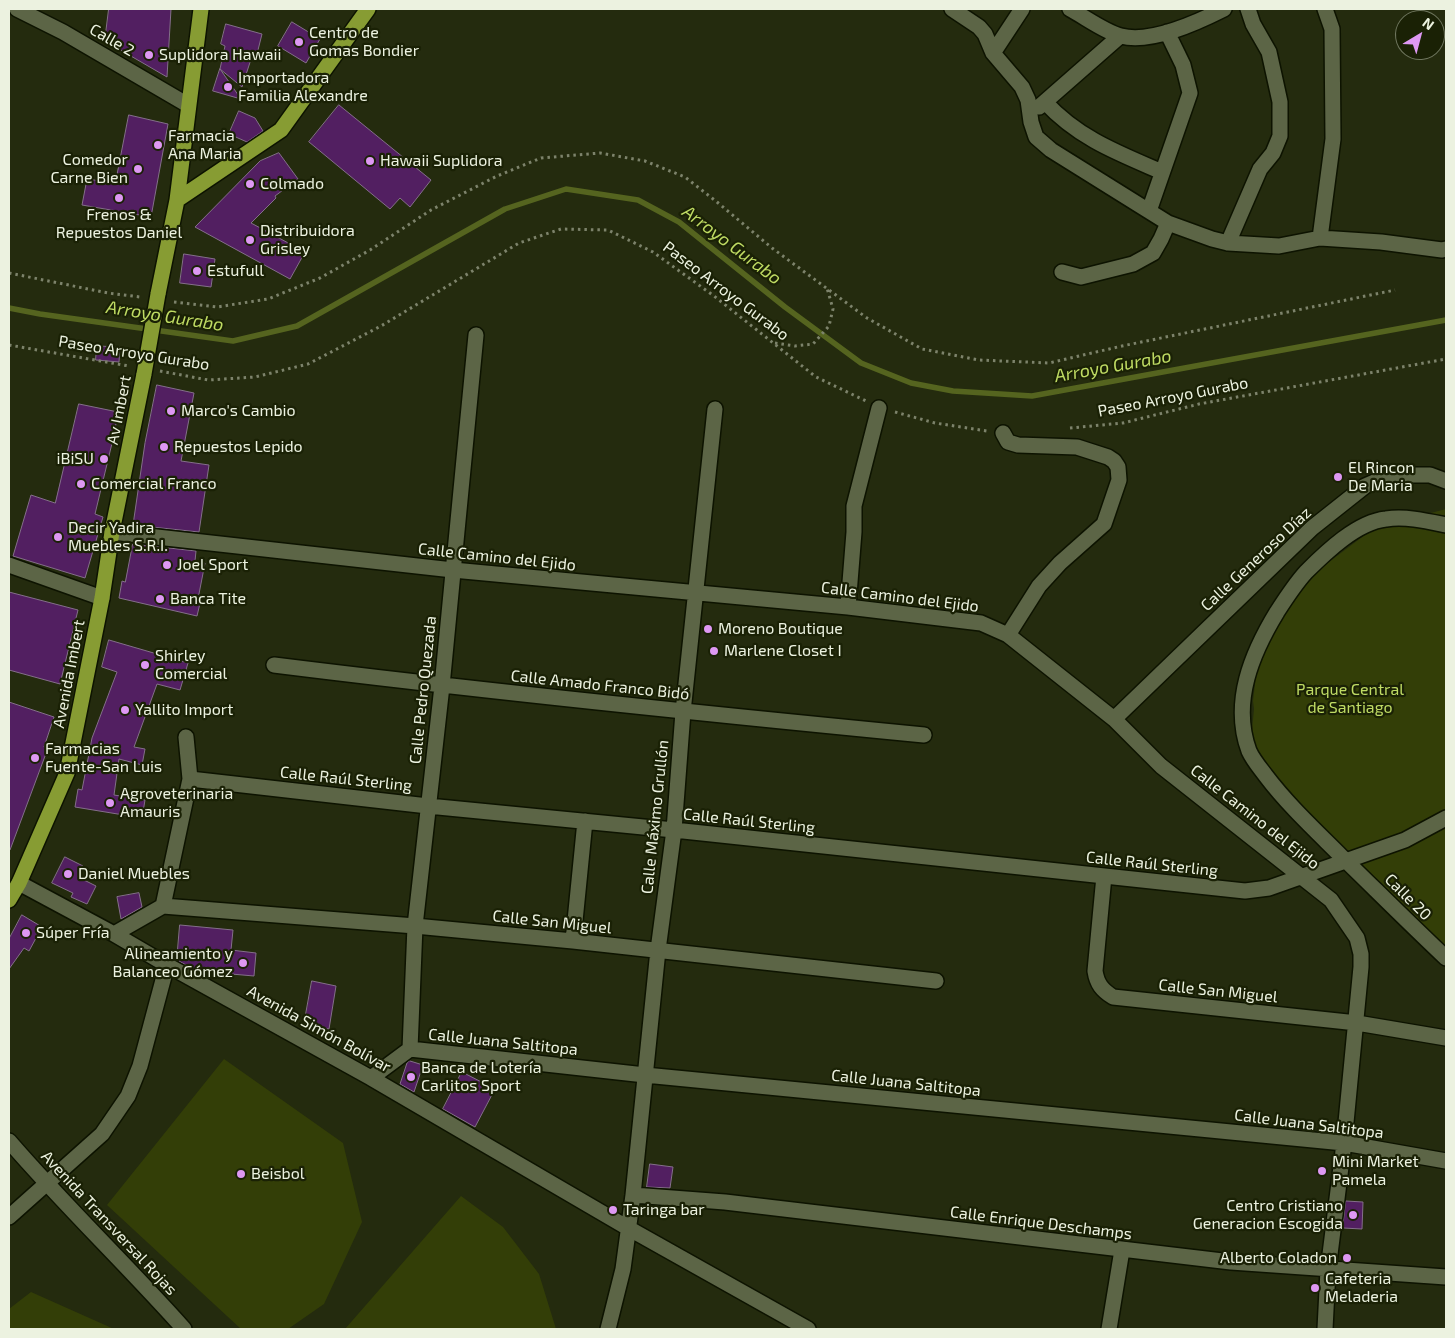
<!DOCTYPE html>
<html>
<head>
<meta charset="utf-8">
<style>
  body { margin:0 }
  #map { position:relative; width:1455px; height:1338px; overflow:hidden; background:#242b0e; font-family:"Exo 2",sans-serif }
  canvas { display:block }
  .frame { position:absolute; inset:0; border:10px solid #ecf2e0; pointer-events:none }
  .north { position:absolute; left:1395px; top:10px; width:50px; height:50px; box-sizing:border-box; background:#1a2105; border:1px solid #6e755d; border-radius:50%; rotate:37deg; font-size:14px; font-weight:700; line-height:20px; text-align:center; color:#ecf2e0 }
  .north::after { content:''; display:block; margin:auto; width:18px; height:22px; background:#de98f3; clip-path:polygon(50% 0,100% 100%,50% 72%,0 100%) }
</style>
</head>
<body>
<div id="map">
<canvas width="1455" height="1338"></canvas>
<div class="frame"></div>
<div class="north">N</div>
</div>
<script>
const g = document.querySelector('canvas').getContext('2d');
g.lineJoin = 'round';
function fillPath(path, color) {
  g.fillStyle = color;
  g.fill(path, 'evenodd');
}
function stroke(path, color, width, dash) {
  g.strokeStyle = color;
  g.lineWidth = width;
  g.lineCap = dash ? 'butt' : 'round';
  g.setLineDash(dash || []);
  g.stroke(path);
}
function label(font, color, halo, rows, align = 'center') {
  g.font = font + ' "Exo 2",sans-serif';
  g.lineWidth = 4.5;
  g.setLineDash([]);
  g.textBaseline = 'middle';
  g.strokeStyle = halo;
  g.fillStyle = color;
  for (const [text, x, y, turn = 0] of rows) {
    g.save();
    g.translate(x, y);
    g.rotate((+turn || 0) * Math.PI / 180);
    g.textAlign = isNaN(turn) ? turn : align;
    if (halo) g.strokeText(text, 0, 0);
    g.fillText(text, 0, 0);
    g.restore();
  }
}
const green = new Path2D(`
  M1446,509V965L1250,752L1254,709L1253,701L1260,641L1288,595L1325,565L1386,519H1408Z
  M224,1059L343,1143L362,1222L324,1304L288,1329H241L107,1205Z
  M461,1196L503,1227L539,1274L556,1329H345Z
  M31,1292L114,1329H9V1309Z`);
const stream = new Path2D(`
  M9,308L40,314L233,341L297,326L505,209L566,189L638,200L679,222L785,307L861,363L911,383L953,391L1032,396L1446,320`);
const building = new Path2D(`
  M109,9H171L167,77L105,41Z
  M292,22L320,39L306,63L278,46Z
  M226,24L262,34L257,54L253,53L242,87L220,69L225,46L221,44Z
  M220,69L241,99L213,91Z
  M339,105L431,180L410,207L400,198L390,209L309,142Z
  M239,111L255,118L263,131L247,142L229,134Z
  M129,115L168,124L151,217L82,205L87,179L115,183Z
  M279,153L298,179L275,196L276,198L251,223L305,252L290,279L195,227L260,161Z
  M184,254L215,259L211,287L180,283Z
  M97,346L120,347L119,362L96,360Z
  M157,385L194,393L181,461L209,465L199,532L133,525L145,443Z
  M79,404L118,412L114,435L95,514L103,517L85,578L13,556L31,495L55,503Z
  M133,544L196,551L195,561L205,563L198,599H201L197,616L119,598L122,581L125,582Z
  M9,592L78,610L60,684L9,670Z
  M109,640L188,663L180,690L157,684L134,747L145,749L142,765L119,759L114,795L145,800L142,818L75,807L78,789L82,790L92,738L117,672L102,667Z
  M9,702L54,717L44,747L48,748L10,850H9Z
  M65,857L83,866L78,877L96,886L87,904L71,897L73,893L52,883Z
  M139,893L142,907L121,919L117,897Z
  M22,915L42,927L29,951L24,948L9,969V939Z
  M180,925L233,930L231,950L256,953L254,976L197,971L177,960Z
  M312,981L336,986L329,1029L304,1025Z
  M410,1061L423,1065L414,1092L400,1084L407,1063Z
  M462,1072L495,1089L475,1127L443,1109Z
  M650,1164L673,1167L670,1188L647,1187Z
  M1346,1201L1363,1202L1362,1229L1343,1228Z`);
const path = new Path2D(`
  M9,273L108,293L140,297
  M174,302L217,307L268,299L320,278L370,250L431,210L497,176L541,158L600,153L645,161L685,177L717,202L772,248L867,318L922,349L979,360L1049,363L1122,346L1395,290
  M775,343L795,346L813,344L829,326L833,309L827,288
  M9,345L129,366
  M160,371L208,380L255,377L308,364L381,326L519,243L561,229L608,230L653,252L714,296L816,377L866,401
  M895,412L935,423L987,431
  M1070,428L1123,423L1199,404L1446,359`);
const minor = new Path2D(`
  M17,9L63,32L188,105
  M952,9L979,27L985,34L993,53L1022,87L1028,100L1031,122L1036,137L1051,150L1168,223L1212,239L1228,243L1279,246L1320,238L1381,242L1442,250L1446,249
  M1070,9C1085,17 1105,32 1121,36C1151,44 1198,22 1224,9
  M993,53L1022,9
  M1045,102C1078,138 1118,153 1162,172
  M1039,107L1120,36
  M1149,211L1190,93L1183,65L1167,32
  M1320,238L1333,139L1332,29L1325,9
  M1228,243L1260,169L1273,153L1280,136V102L1269,52L1253,24L1248,9
  M1062,272L1081,277L1133,264L1153,253L1161,239L1168,223
  M1003,433L1008,442L1018,445L1077,447L1108,457L1114,461L1118,467L1119,480L1104,524L1060,563L1039,586L1008,635
  M1446,525C1427,521 1406,516 1386,519C1357,522 1326,552 1306,572C1295,584 1286,598 1277,612C1252,653 1231,702 1249,751C1253,760 1260,768 1266,776C1288,805 1315,830 1341,856C1376,890 1411,925 1446,958
  M112,532L453,570L848,607L981,623L1008,635L1114,719L1161,766L1331,900L1357,938L1361,954V967L1344,1143L1328,1270L1325,1329
  M9,565L102,598
  M848,607L854,532V506L879,408
  M274,665C490,692 707,714 924,735
  M1114,719L1312,528L1365,486L1381,479L1412,475H1430L1446,481
  M190,779L428,806L674,830L1245,891L1269,888L1405,840L1446,818
  M1104,876L1095,971C1097,984 1102,990 1113,997L1357,1023L1446,1038
  M19,883L114,934L167,965L371,1078L628,1228L808,1329
  M163,906L415,926L573,941L936,981
  M114,934L163,906L190,779L186,737
  M573,941L585,821
  M410,1049L415,926L442,686L476,335
  M371,1078L410,1049L645,1075L1344,1143L1446,1161
  M9,1141C65,1206 127,1265 184,1329
  M633,1195L725,1202L1231,1262L1446,1277
  M9,1217L102,1134L128,1096L140,1066L167,965
  M608,1329L623,1269L633,1195L658,950L674,830L683,712L715,409
  M1109,1329L1122,1250`);
const major = new Path2D(`
  M177,200L281,130L368,9
  M158,294L177,200L201,9
  M9,900L19,883L67,773L102,598L112,532L144,374`);
const majorBridge = new Path2D(`
  M144,374L158,294`);
const markers = [
  [299,42,5,"#de98f3"],
  [149,55,5,"#de98f3"],
  [228,87,5,"#de98f3"],
  [158,145,5,"#de98f3"],
  [370,161,5,"#de98f3"],
  [138,169,5,"#de98f3"],
  [250,184,5,"#de98f3"],
  [119,198,5,"#de98f3"],
  [250,240,5,"#de98f3"],
  [197,271,5,"#de98f3"],
  [171,411,5,"#de98f3"],
  [164,447,5,"#de98f3"],
  [104,459,5,"#de98f3"],
  [1338,477,5,"#de98f3"],
  [81,484,5,"#de98f3"],
  [58,537,5,"#de98f3"],
  [167,565,5,"#de98f3"],
  [160,599,5,"#de98f3"],
  [708,629,5,"#de98f3"],
  [714,651,5,"#de98f3"],
  [145,665,5,"#de98f3"],
  [125,710,5,"#de98f3"],
  [35,758,5,"#de98f3"],
  [110,803,5,"#de98f3"],
  [68,874,5,"#de98f3"],
  [26,933,5,"#de98f3"],
  [243,963,5,"#de98f3"],
  [411,1077,5,"#de98f3"],
  [1322,1171,5,"#de98f3"],
  [241,1174,5,"#de98f3"],
  [613,1210,5,"#de98f3"],
  [1353,1215,5,"#de98f3"],
  [1347,1258,5,"#de98f3"],
  [1315,1288,5,"#de98f3"]
];
const poiNames = [
  ["Centro de",309,33],
  ["Gomas Bondier",309,51],
  ["Suplidora Hawaii",159,55],
  ["Importadora",238,78],
  ["Familia Alexandre",238,96],
  ["Farmacia",168,136],
  ["Ana Maria",168,154],
  ["Comedor",128,160,"right"],
  ["Carne Bien",128,178,"right"],
  ["Hawaii Suplidora",380,161],
  ["Colmado",260,184],
  ["Frenos &",119,215,"center"],
  ["Repuestos Daniel",119,233,"center"],
  ["Distribuidora",260,231],
  ["Grisley",260,249],
  ["Estufull",207,271],
  ["Marco's Cambio",181,411],
  ["Repuestos Lepido",174,447],
  ["iBiSU",94,459,"right"],
  ["El Rincon",1348,468],
  ["De Maria",1348,486],
  ["Comercial Franco",91,484],
  ["Decir Yadira",68,528],
  ["Muebles S.R.I.",68,546],
  ["Joel Sport",177,565],
  ["Banca Tite",170,599],
  ["Moreno Boutique",718,629],
  ["Marlene Closet I",724,651],
  ["Shirley",155,656],
  ["Comercial",155,674],
  ["Yallito Import",135,710],
  ["Farmacias",45,749],
  ["Fuente-San Luis",45,767],
  ["Agroveterinaria",120,794],
  ["Amauris",120,812],
  ["Daniel Muebles",78,874],
  ["Súper Fría",36,933],
  ["Alineamiento y",233,954,"right"],
  ["Balanceo Gómez",233,972,"right"],
  ["Banca de Lotería",421,1068],
  ["Carlitos Sport",421,1086],
  ["Mini Market",1332,1162],
  ["Pamela",1332,1180],
  ["Beisbol",251,1174],
  ["Centro Cristiano",1343,1206,"right"],
  ["Generacion Escogida",1343,1224,"right"],
  ["Taringa bar",623,1210],
  ["Alberto Coladon",1337,1258,"right"],
  ["Cafeteria",1325,1279],
  ["Meladeria",1325,1297]
];
const streetNames = [
  ["Calle 2",112,40,30],
  ["Paseo Arroyo Gurabo",726,291,37],
  ["Paseo Arroyo Gurabo",134,353,9],
  ["Paseo Arroyo Gurabo",1173,397,-11],
  ["Av Imbert",119,410,-79],
  ["Calle Camino del Ejido",497,557,6],
  ["Calle Generoso Díaz",1256,559,-43],
  ["Calle Camino del Ejido",900,597,7],
  ["Avenida Imbert",69,674,-79],
  ["Calle Amado Franco Bidó",600,685,6],
  ["Calle Pedro Quezada",423,690,-84],
  ["Calle Raúl Sterling",346,779,6],
  ["Calle Máximo Grullón",655,817,-84],
  ["Calle Camino del Ejido",1255,817,38],
  ["Calle Raúl Sterling",749,821,6],
  ["Calle Raúl Sterling",1152,864,6],
  ["Calle 20",1408,897,45],
  ["Calle San Miguel",552,922,6],
  ["Calle San Miguel",1218,991,6],
  ["Avenida Simón Bolívar",319,1029,29],
  ["Calle Juana Saltitopa",503,1042,6],
  ["Calle Juana Saltitopa",906,1083,6],
  ["Calle Juana Saltitopa",1309,1124,7],
  ["Avenida Transversal Rojas",109,1223,47],
  ["Calle Enrique Deschamps",1041,1223,7]
];
const parkNames = [
  ["Parque Central",1350,690],
  ["de Santiago",1350,708]
];
const waterNames = [
  ["Arroyo Gurabo",732,245,37],
  ["Arroyo Gurabo",165,316,9],
  ["Arroyo Gurabo",1113,366,-10]
];
fillPath(green, '#333e07');
stroke(stream, '#55641f', 5.5);
fillPath(building, '#521f61');
stroke(building, '#846f8a', 1);
stroke(minor, '#0d1300', 18);
stroke(major, '#0d1300', 18);
stroke(path, '#7d836b', 3, [2.5, 4]);
stroke(minor, '#5c6546', 15);
stroke(major, '#879c33', 15);
stroke(majorBridge, '#0d1300', 18, []);
stroke(majorBridge, '#879c33', 15);
for (const [x, y, r, color] of markers) {
  const dot = new Path2D();
  dot.arc(x, y, r, 0, 2 * Math.PI);
  g.fillStyle = color;
  g.fill(dot);
  stroke(dot, '#1a2105', 2);
}
label('16px', '#ecf2e0', '#1a2105', poiNames, 'left');
label('16px', '#ecf2e0', '#1a2105', streetNames);
label('16px', '#bfdb64', '#1a2105', parkNames);
label('italic 18px', '#bfdb63', '#1a2105', waterNames);
</script>
</body>
</html>
